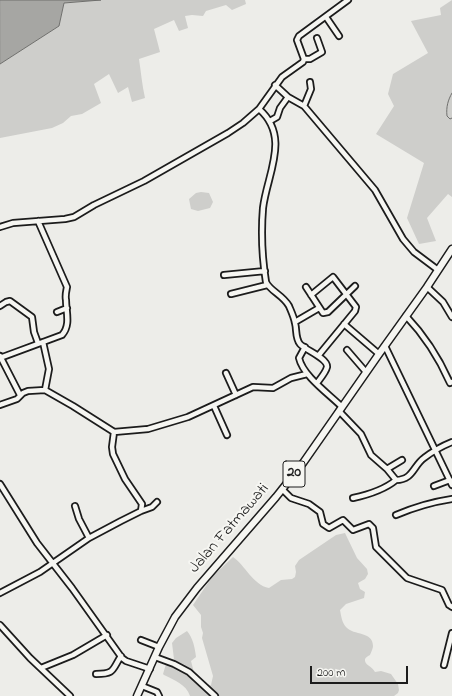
<!DOCTYPE html>
<html>
<head>
<meta charset="utf-8">
<style>
  body { margin:0 }
  #map { position:relative; width:452px; height:696px; overflow:hidden; background:#edede9; font-family:"Indie Flower",sans-serif }
  canvas { display:block }
  .scale { position:absolute; left:310px; top:666px; width:98px; height:18px; box-sizing:border-box; border:2px solid #1c1c1c; border-top:0; padding-left:5px; font-size:12px; line-height:14px; white-space:nowrap; color:#1c1c1c; -webkit-text-stroke:3px #f6f6f2; paint-order:stroke }
</style>
</head>
<body>
<div id="map">
<canvas width="452" height="696"></canvas>
<div class="scale">200 m</div>
</div>
<script>
const g = document.querySelector('canvas').getContext('2d');
g.lineJoin = 'round';
function fillPath(path, color) {
  g.fillStyle = color;
  g.fill(path, 'evenodd');
}
function stroke(path, color, width, dash) {
  g.strokeStyle = color;
  g.lineWidth = width;
  g.lineCap = dash ? 'butt' : 'round';
  g.setLineDash(dash || []);
  g.stroke(path);
}
function label(font, color, halo, rows, align = 'center') {
  g.font = font + ' "Indie Flower",sans-serif';
  g.lineWidth = 4;
  g.setLineDash([]);
  g.textBaseline = 'middle';
  g.strokeStyle = halo;
  g.fillStyle = color;
  for (const [text, x, y, turn = 0] of rows) {
    g.save();
    g.translate(x, y);
    g.rotate((+turn || 0) * Math.PI / 180);
    g.textAlign = isNaN(turn) ? turn : align;
    if (halo) g.strokeText(text, 0, 0);
    g.fillText(text, 0, 0);
    g.restore();
  }
}
const green = new Path2D(`
  M101,0H245L246,4L232,10L226,5L206,11L203,16L192,15L185,16L188,28L179,31L174,20L154,29L160,52L139,59C141,72 142,85 145,98L132,102L128,87L118,93L109,74L94,84L101,103L82,114L71,116L63,123L52,128L0,138V64L59,26L64,3Z
  M452,0V197L448,194L427,218L436,241L419,244L407,218L424,163L376,134L394,106L388,94L393,74L428,53L411,21L441,15L440,8Z
  M201,192L209,193L213,202L210,208L198,211L191,209L189,199L196,193Z
  M345,533L357,558L367,569L368,574L365,579L358,583L360,589L365,592L364,598L346,604L340,610C341,615 342,623 346,627C354,636 373,631 373,646C373,648 371,653 370,655C368,656 366,657 365,659C364,665 372,666 375,672L381,671L391,674L398,684L399,690L398,693L394,696H190C186,684 174,680 164,675L163,674L166,664L172,665L174,659L172,643L176,638L187,631C193,638 195,648 196,657L191,661L197,684L203,688L211,685L213,676L202,638L203,633L201,627V615L193,605L212,577L233,557C245,565 253,585 269,588L281,580L292,579L295,577L296,572L295,566L299,560L336,535Z`);
const water = new Path2D(`
  M0,0H101L64,3L59,26L0,64Z`);
const stream = new Path2D(`
  M452,93C448,100 446,107 447,116L450,119L452,118`);
const minor = new Path2D(`
  M326,17L339,36
  M304,59H310L322,52L317,38
  M275,85L288,97L304,106L375,190L403,239L414,252L438,270
  M304,106L311,89L310,82
  M270,121L277,117L280,108L288,97
  M0,227L13,223L65,219L74,217L94,205L144,181L228,133L243,123L259,109
  M224,275L265,271
  M306,287L323,313L328,312L355,286
  M427,287L443,302L452,317
  M231,294L267,285
  M311,295L333,277L356,307L355,311L318,356
  M0,306L6,302L10,301L32,317L34,332L38,343
  M57,312L67,308
  M406,316C425,336 439,358 450,383L452,382
  M295,322L319,308
  M344,324L379,354
  M43,342L49,369L45,390
  M385,346L452,485
  M305,347L299,358C303,376 329,394 342,407
  M347,350L366,372
  M0,356L20,395
  M0,358L62,335C71,325 66,312 66,300C65,296 66,292 67,287L38,221
  M226,373L236,395
  M317,383C320,379 326,372 327,367C328,358 305,350 300,344C295,338 297,330 295,323C294,317 291,311 289,306C283,295 270,291 266,282C262,257 261,232 263,208C267,174 291,137 259,109L282,77L303,62L304,59L297,40L299,36L348,0
  M0,405L17,399L23,393L28,391L45,390L73,406L114,432L148,429L188,417L253,387L273,388L291,378L307,374
  M214,406L227,435
  M339,411L361,434L371,455L387,469L396,480C413,480 413,466 424,458C433,451 442,446 452,442
  M387,469L402,460
  M0,484L37,543L72,588L122,658L126,661L150,669
  M434,486L450,480
  M282,489L291,498L309,504L320,512L323,524L329,528L343,520L353,530L369,524L373,528L376,547L407,578L442,590L449,605L452,607
  M353,498C367,495 384,490 396,480
  M75,506L79,519L89,538
  M141,511L152,507L157,502
  M396,515C415,507 432,502 452,499
  M0,593L40,572L89,538L121,521L141,511L142,504L125,479L113,454L112,447L114,432
  M0,625L30,658L70,696
  M141,640L159,647
  M155,657L174,664L189,672L215,696
  M444,665L452,633
  M41,668L73,655L107,635
  M96,674C115,674 112,670 121,656
  M142,686L157,692L159,696`);
const highway = new Path2D(`
  M137,696L159,647L175,617L197,588L276,497L303,463L379,354L427,287L452,249`);
const shields = [
  [294,474,22]
];
const shieldNames = [
  ["20",294,474]
];
const streetNames = [
  ["Jalan Fatmawati",230,529,-49]
];
fillPath(green, '#cececb');
fillPath(water, '#a6a6a3');
stroke(water, '#6f6f6d', 1);
stroke(stream, '#6f6f6d', 1);
stroke(minor, '#1c1c1c', 8);
stroke(highway, '#1c1c1c', 9);
stroke(minor, '#f6f6f2', 4.5);
stroke(highway, '#f6f6f2', 6);
for (const [x, y, w] of shields) {
  const box = new Path2D();
  box.roundRect(x - w / 2, y - 13, w, 26, 3);
  g.fillStyle = '#f6f6f2';
  g.fill(box);
  stroke(box, '#1c1c1c', 1);
}
label('bold 15px', '#1c1c1c', null, shieldNames);
label('16px', '#1c1c1c', '#f6f6f2', streetNames);
</script>
</body>
</html>
